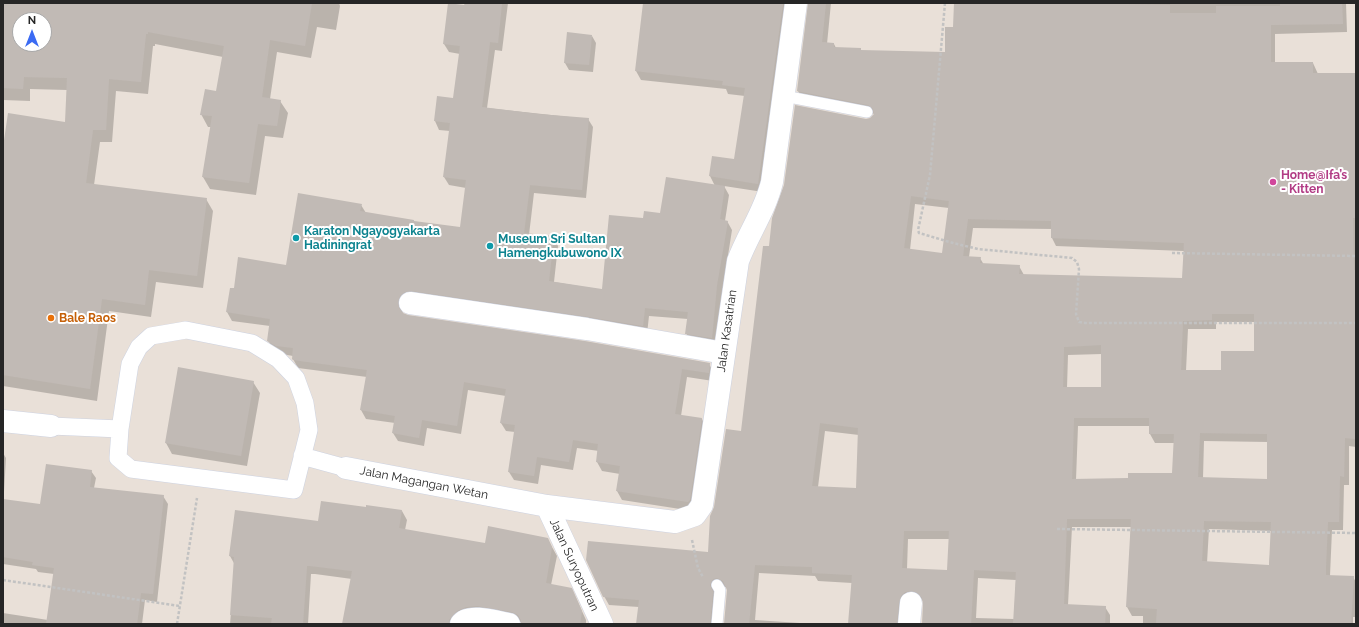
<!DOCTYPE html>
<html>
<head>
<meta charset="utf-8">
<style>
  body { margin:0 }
  #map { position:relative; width:1359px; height:627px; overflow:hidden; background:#e9e0d8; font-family:Raleway,sans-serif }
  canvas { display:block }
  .frame { position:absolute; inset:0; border:4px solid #262626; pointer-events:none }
  .north { position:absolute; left:12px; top:12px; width:40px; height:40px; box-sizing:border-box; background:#fff; border:1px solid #a8a8a8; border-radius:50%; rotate:0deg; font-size:11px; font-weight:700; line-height:16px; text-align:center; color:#262626 }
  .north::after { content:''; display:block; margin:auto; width:14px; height:18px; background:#3b6bf3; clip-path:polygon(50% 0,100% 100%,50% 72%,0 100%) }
</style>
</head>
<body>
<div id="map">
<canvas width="1359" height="627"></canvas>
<div class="frame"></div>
<div class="north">N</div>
</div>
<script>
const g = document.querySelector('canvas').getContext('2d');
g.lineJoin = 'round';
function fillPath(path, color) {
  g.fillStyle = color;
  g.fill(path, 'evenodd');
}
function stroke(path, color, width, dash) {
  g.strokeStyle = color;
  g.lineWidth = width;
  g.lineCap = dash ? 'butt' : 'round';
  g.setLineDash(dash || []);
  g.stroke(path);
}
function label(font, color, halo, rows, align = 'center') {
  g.font = font + ' Raleway,sans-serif';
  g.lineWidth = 4;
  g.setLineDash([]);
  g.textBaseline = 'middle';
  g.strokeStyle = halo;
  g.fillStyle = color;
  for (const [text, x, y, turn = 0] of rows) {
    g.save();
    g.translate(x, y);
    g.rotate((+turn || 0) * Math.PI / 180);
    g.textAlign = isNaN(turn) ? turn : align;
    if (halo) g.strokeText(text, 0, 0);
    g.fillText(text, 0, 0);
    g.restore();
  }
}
const shadow = new Path2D(`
  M5,3H339L340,6L336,30L317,27L311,58L277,52L270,99L280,101L288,113L283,138L265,136L256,195L210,189L203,177L211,127H208L201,114L217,92L223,57L155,44V46H153L148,94L116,91L112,142H100L94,185L206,199L213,211L203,288L156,282L151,317L109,311L97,401L3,386V154L66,123L67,90L30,89V101L3,100V16ZM20,20H44V44H20Z
  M466,3H508L502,51L495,50L487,108L588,119L593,127L586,198L534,193L529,235L553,237L558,246L554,282L603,290L644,219L661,214L715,186L710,176L713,157L735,160L745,96L728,94L726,89L641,80L636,71L644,3H792L763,192L724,186L729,195L725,221H727L732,230L722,294L716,346L691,342L686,333L688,319L649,316L647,334L402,310L403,314L408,316L709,364L714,373L713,381L687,377L681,416L702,419L706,428L693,511L622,500L617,491L620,474L602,471L597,462L599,451L577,448L573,470L541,465L538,484L514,480L509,472L515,432L506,431L501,423L506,396L468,390L461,434L427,428L424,446L398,441L393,433L395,423L366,419L361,410L367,377L298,368L293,359V356L282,354L273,349L268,340L270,326L232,321L227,312L231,289H235L287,266L361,205L366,213L415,222L461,228L466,188L449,185L444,177L450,131L439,130L435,121L438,97L454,99L460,54L449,52L444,44L465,6Z
  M809,3H831L827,44H834L836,48L861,51L946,53L954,28L955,3H1346L1347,32L1275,34V63H1313L1318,74H1356V447L1349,446V485H1344L1343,530H1332L1330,576L1353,577L1356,582V617H1353V624H1143V616H1132L1127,607L1131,527H1072L1068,605L1105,607L1110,615V624H923L924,601L918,599L902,624H849L852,583L818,581L815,576L759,573L755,620L815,624H725L728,591L727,587H719L715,624H637L639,607L609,605L604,596L709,553L742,432L770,248L866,120L870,119L875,114L803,100L798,91ZM915,204L949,208L943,254L910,250ZM973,228L1052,229V238L1056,246L1184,251L1183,279L1024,275L1019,266L984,265L980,258L969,257ZM1216,322H1255V352L1222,371H1186L1188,329H1216ZM1102,354V388H1067L1068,355ZM1078,426H1150V434L1155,443H1175L1173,474L1129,479L1076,480ZM825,431L859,435L857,489L818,487ZM1204,441L1268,442V480L1203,478ZM1209,529L1272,531L1269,566L1207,563ZM908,539H950L948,571L907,569ZM978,578L1016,580L1014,619L976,618Z
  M592,36L596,43L593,72L569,70L565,63Z
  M253,382L260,393L247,466L172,454L166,443Z
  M3,453L6,458L4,492H3Z
  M91,471L96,478L94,488L163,496L168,504L157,602L145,600L142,624H3V613L48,620L54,574L38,572L36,569L3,564V500L41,506Z
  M402,511L407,520L405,530L486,544L547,538L557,556L551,585L576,598L586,620V624H522V623L517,620L458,624H344L352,579L315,574H311L308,624H230L235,565L230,556L319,522Z`);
const building = new Path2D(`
  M3,3H312L305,46L270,40L262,97L281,100L277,126L258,124L249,183L202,177L212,116L200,115L205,89L216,91L224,46L148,32V34H146L141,82L109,79L106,130H93L86,183L207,198L197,276L149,270L145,305L102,299L90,389L3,375V147L8,113L65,122L67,78L24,77L23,89L3,88ZM20,20H44V44H20Z
  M448,3L464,5L465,3H502L498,43L490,42L482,107L539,114L589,118L582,190L530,185L524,233L554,236L549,281L602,289L609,215L643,218L644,211L660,213L666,177L725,186L720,219L728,221L717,285L712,338L685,334L688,312L645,308L643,326L589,317L412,291L405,292L400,296L398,302L399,308L403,313L408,315L585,341L710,363L709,373L682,369L675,414L702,418L690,500L688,502L616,491L620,466L596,462L598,444L573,440L569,462L537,457L534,476L508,472L515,425L500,423L506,389L464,382L457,426L422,420L419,438L392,433L395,416L360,410L367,370L293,360L292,359L293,348L276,346L267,341L270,319L226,312L230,288H234L238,257L286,265L298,193L362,204L360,211L414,220V221L460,227L466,180L443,177L450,123L434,121L437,96L453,98L460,46L443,44Z
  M643,3H783L758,184L709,176L712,156L734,159L745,88L722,85L723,81L635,71Z
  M808,3H826L822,42L834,43V47L861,48V50L945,52V27H953L954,3H1126V4L1170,5V13H1216V6H1280V3H1342L1343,24L1271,25V62H1313V73H1356V218H1353L1354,270H1356V439L1345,438L1344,477L1340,476L1339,522H1328L1326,566V575L1354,576L1351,624H1156L1157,609L1126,607L1131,519H1067L1064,604L1106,606L1105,624H1013L1016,572L974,570L971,624H922L923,604L922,598L918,593L912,591L905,592L901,596L899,602L897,624H848L852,575L812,573V567L755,565L749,624H724L727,590L723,581L717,578L713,579L710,585L713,592L710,624H636L639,600L603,597L586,560L588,541L708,552L710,516L714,507L726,429L741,431L763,246H769L772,218L784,185L795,105L866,119L870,118L874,114L873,109L868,105L797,91ZM911,196L949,201L942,253L904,248ZM968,219L1051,221V238L1184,243L1182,278L1019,274L1020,265L980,263L981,257L963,256ZM1212,314H1254V351H1221V370H1181L1183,321L1212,320ZM1101,345V387H1063L1064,347ZM1074,418H1149V434H1174L1172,473H1128V478L1072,479ZM820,423L858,428L856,488L812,486ZM1200,433L1267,434V479L1198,477ZM1204,521L1271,522L1269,565L1202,561ZM904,531H949L947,570L902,568Z
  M567,32L592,35L589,65L564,63Z
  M178,367L254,381L241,456L165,443Z
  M46,464L92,470L90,487L164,495L153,594L141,593L137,624H46L54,568L32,565L33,562L3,557V499L40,504Z
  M321,501L366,507V505L402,510L399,528L485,543L488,526L548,538L552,547L546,583L572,588L582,611L580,624H521V620L518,615L512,612L477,606L466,607L457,611L449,620V624H342L352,571L310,566H307L303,624H271L272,618L230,615L234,557L229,556L235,510L318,521Z`);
const path = new Path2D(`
  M945,3L930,175L918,230L919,233L953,243L978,249L1072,258L1077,262L1079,269L1076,314L1079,322L1085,323H1356
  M1172,253L1356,256
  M1057,529L1356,533
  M692,540L698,568L703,577
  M3,580L180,606
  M177,624L197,498`);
const service = new Path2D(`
  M784,96L867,112
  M717,624L720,590L717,585`);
const pedestrian = new Path2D(`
  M186,330L252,343L278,359L296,378L305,403L309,430L294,490L131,469L118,458L120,429L130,364L139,347L151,336Z
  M51,426L120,429
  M302,456L346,468`);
const minor = new Path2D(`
  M410,303L587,329L724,353
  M3,421L51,426
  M346,468L547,506L675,522L695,515L702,505L738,261C748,234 765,211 772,182L796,3
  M547,506L602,624
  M461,624C468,613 498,622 509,624
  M909,624L911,603`);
const markers = [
  [1273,182,4,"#d1479c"],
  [296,238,4,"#0f9aa8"],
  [490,246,4,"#0f9aa8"],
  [51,318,4,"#e8710a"]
];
const hotelNames = [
  ["Home@Ifa’s",1281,175],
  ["- Kitten",1281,189]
];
const cultureNames = [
  ["Karaton Ngayogyakarta",304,231],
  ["Hadiningrat",304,245],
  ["Museum Sri Sultan",498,239],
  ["Hamengkubuwono IX",498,253]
];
const foodNames = [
  ["Bale Raos",59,318]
];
const streetNames = [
  ["Jalan Kasatrian",727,331,-82],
  ["Jalan Magangan Wetan",424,483,11],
  ["Jalan Suryoputran",574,565,65]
];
fillPath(shadow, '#0003');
fillPath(building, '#c1bab5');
stroke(service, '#cdd2e0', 12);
stroke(pedestrian, '#cdd2e0', 18);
stroke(minor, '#cdd2e0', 23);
stroke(path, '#c2c2c2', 2.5, [3, 2]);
stroke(service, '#fff', 11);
stroke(pedestrian, '#fff', 17);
stroke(minor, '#fff', 22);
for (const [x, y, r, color] of markers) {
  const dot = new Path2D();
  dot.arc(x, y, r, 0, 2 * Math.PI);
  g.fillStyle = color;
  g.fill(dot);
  stroke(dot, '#fff', 1.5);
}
label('bold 12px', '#b23c85', '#fff', hotelNames, 'left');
label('bold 12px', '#0d838f', '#fff', cultureNames, 'left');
label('bold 12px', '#c56008', '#fff', foodNames, 'left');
label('12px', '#262626', '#fff', streetNames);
</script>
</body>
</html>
